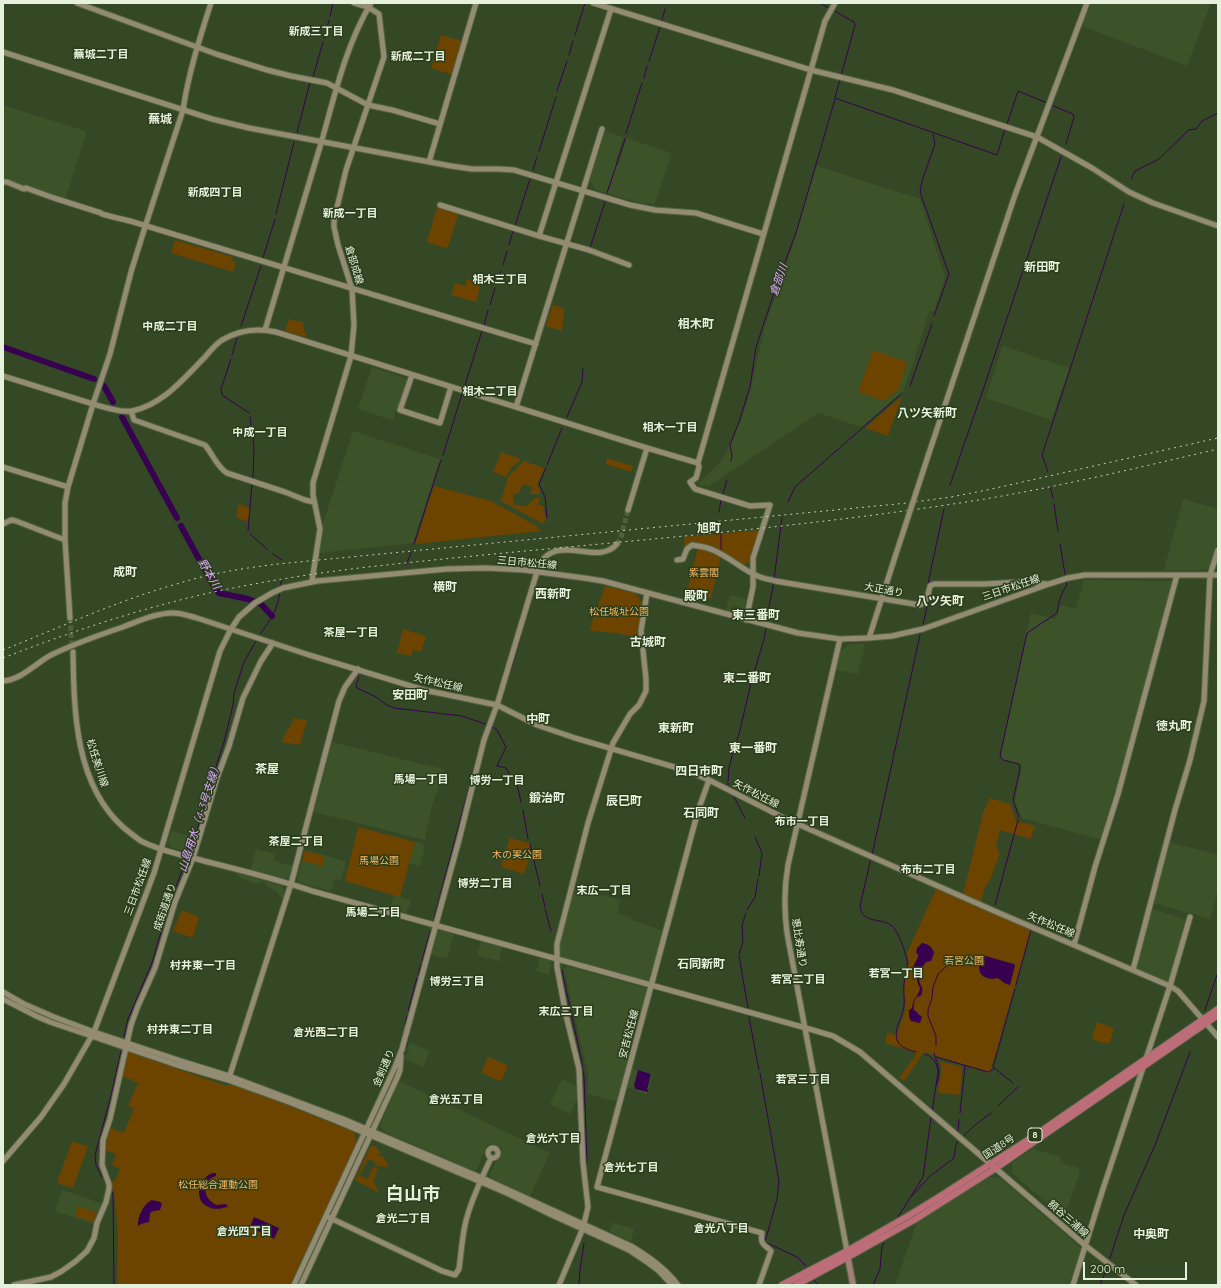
<!DOCTYPE html>
<html>
<head>
<meta charset="utf-8">
<style>
  body { margin:0 }
  #map { position:relative; width:1221px; height:1288px; overflow:hidden; background:#354825; font-family:Quicksand,sans-serif }
  canvas { display:block }
  .frame { position:absolute; inset:0; border:4px solid #e5f1dc; pointer-events:none }
  .scale { position:absolute; left:1083px; top:1262px; width:104px; height:18px; box-sizing:border-box; border:2px solid #e5f1dc; border-top:0; padding-left:5px; font-size:12px; line-height:14px; white-space:nowrap; color:#e5f1dc; -webkit-text-stroke:3px #2b3d1b; paint-order:stroke }
</style>
</head>
<body>
<div id="map">
<canvas width="1221" height="1288"></canvas>
<div class="frame"></div>
<div class="scale">200 m</div>
</div>
<script>
const g = document.querySelector('canvas').getContext('2d');
g.lineJoin = 'round';
function fillPath(path, color) {
  g.fillStyle = color;
  g.fill(path, 'evenodd');
}
function stroke(path, color, width, dash) {
  g.strokeStyle = color;
  g.lineWidth = width;
  g.lineCap = dash ? 'butt' : 'round';
  g.setLineDash(dash || []);
  g.stroke(path);
}
function label(font, color, halo, rows, align = 'center') {
  g.font = font + ' Quicksand,"Noto Sans JP",sans-serif';
  g.lineWidth = 3;
  g.setLineDash([]);
  g.textBaseline = 'middle';
  g.strokeStyle = halo;
  g.fillStyle = color;
  for (const [text, x, y, turn = 0] of rows) {
    g.save();
    g.translate(x, y);
    g.rotate((+turn || 0) * Math.PI / 180);
    g.textAlign = isNaN(turn) ? turn : align;
    if (halo) g.strokeText(text, 0, 0);
    g.fillText(text, 0, 0);
    g.restore();
  }
}
const built = new Path2D(`
  M1091,3H1211L1187,66L1082,26Z
  M3,105L85,131L86,134L66,197L64,198L3,178Z
  M606,131L623,137L615,164L618,165L627,138L670,153L671,155L655,203L654,204L640,203L596,190L590,180L605,132Z
  M817,166L920,199L945,277L934,312L929,311L913,364L903,391L862,427L818,413L708,487L697,484L710,472L724,457L740,422L748,399L765,326L785,269Z
  M1004,346L1068,368L1069,370L1051,420L986,398L1002,347Z
  M372,367L405,378L407,380L398,410L396,411L393,420L358,409Z
  M353,431L440,459L413,543L319,553L323,531V523Z
  M1183,499L1218,509V541L1209,568L1205,570H1164Z
  M1084,580L1173,581L1122,772L1102,839H1099L1022,818L1015,802L1022,765L1003,759L1001,755L1031,613L1056,619L1060,605L1076,609Z
  M730,595L747,599L744,610L733,606L731,612L726,610Z
  M849,644H865L858,674L836,670L841,651Z
  M332,742L443,769L444,771L432,806L425,840L314,812Z
  M171,831L193,837L188,852L171,847L168,842Z
  M415,842L423,844L425,847L420,866L409,863Z
  M1170,842L1218,855V889L1210,919L1153,903Z
  M256,849L275,854L274,861L293,866L290,877L283,879L250,871Z
  M305,850L346,861L341,881L334,879L331,891L300,883L297,878Z
  M237,873L282,886L286,892L284,899L280,897L276,891L270,889L263,881L256,884L237,876Z
  M574,888L620,900L617,913L632,918L631,920L661,930L664,933L651,980L649,981L563,958L559,953L560,940Z
  M394,895L411,900L407,913L390,908Z
  M1153,909L1186,920L1168,982L1133,966Z
  M441,930L454,934L447,959L431,954L436,932Z
  M481,941L502,947L499,961L477,955Z
  M540,957L550,960L551,965L549,975L536,971Z
  M567,966L647,988L648,991L618,1102L588,1094V1075L564,969Z
  M410,1042L429,1051V1054L423,1067L405,1059L409,1050L407,1049Z
  M632,1068L653,1074L647,1095L627,1087Z
  M562,1079L578,1086V1100L576,1101L570,1114L550,1104Z
  M399,1081L550,1153L530,1196L492,1178L489,1175L496,1162H498L501,1154L500,1153L502,1149L498,1146L488,1143L477,1170L475,1171L383,1131L380,1125Z
  M1034,1147L1036,1150L1061,1157L1060,1160L1062,1163L1078,1168L1080,1171L1065,1215L1059,1213L1012,1173V1163Z
  M989,1177L1000,1178L1081,1248L1069,1285H895L917,1222Z
  M62,1190L100,1203L102,1206L94,1224L55,1211Z
  M613,1223L634,1229L631,1241L610,1232Z`);
const green = new Path2D(`
  M441,35L462,41L453,75L431,68Z
  M437,207L457,213L458,215L448,247L445,248L427,242Z
  M175,240L233,257L232,261L236,262L233,272L171,253Z
  M467,279L481,283L476,302L451,295L455,283L465,286Z
  M554,305L563,308L564,310L562,331L546,326L552,306Z
  M289,319L304,323L303,327L306,334L305,337L285,331Z
  M873,350L907,362L899,389L884,401L858,392Z
  M902,396L888,436L865,428Z
  M501,452L521,459L510,469L506,477L493,472Z
  M607,458L633,466L631,472L606,464Z
  M524,461L544,468L537,485L540,491V494H530L532,487L523,484L518,493L513,494L514,505L527,506L535,498H540L538,505L543,506L546,520L543,524L501,501L508,477Z
  M434,486L491,501L535,525L541,531L415,544Z
  M239,504L250,508L248,522L236,517Z
  M759,530L749,563L744,565C730,556 701,535 685,547L684,537Z
  M698,548L715,552L721,556L711,598L687,591Z
  M605,586L635,593L642,602L638,635L631,636L616,633L593,631L590,628Z
  M403,629L426,636L421,652L413,650L411,656L397,653Z
  M294,718L307,720L300,745L282,742C284,733 291,727 294,718Z
  M990,798L1010,804L1016,821L1035,826L1031,839L1000,830L996,846L1000,853L990,880L985,887L981,902L963,894L983,813Z
  M358,827L415,842L400,897L345,881Z
  M510,838L529,843L531,852L524,874L501,867L509,840Z
  M305,851L324,856L323,862H324L323,866L302,861Z
  M936,889L1031,929L990,1073L924,1052L904,1081L899,1078L916,1055L914,1052L885,1043L887,1033L897,1035L905,1010L904,984L909,961L907,953Z
  M182,910L199,917L193,938L173,931Z
  M1097,1022L1114,1028L1110,1043L1107,1044L1094,1040L1092,1037Z
  M128,1052L224,1085H233L249,1090L354,1132L357,1142L290,1285H117L118,1232L114,1191H113L111,1182L115,1181L120,1169L112,1165L116,1154L105,1150L106,1136L110,1128L124,1133L134,1108L128,1106L138,1083L122,1076Z
  M488,1057L507,1065V1068L502,1080L499,1081L482,1073V1071Z
  M939,1061L962,1067L960,1095L940,1093L938,1090L942,1068Z
  M72,1141L88,1147L73,1188L57,1183Z
  M377,1145L376,1147L381,1153L377,1155C384,1157 388,1160 388,1168L382,1166L380,1167L375,1165V1162L368,1159L359,1176L368,1179L373,1167L378,1169L373,1181L379,1193L355,1180L370,1147Z
  M78,1206L97,1213L93,1222L75,1216Z`);
const water = new Path2D(`
  M922,943C928,944 932,946 934,953L931,961L926,962L921,969L923,974C914,982 925,986 922,993C921,997 921,995 917,997C914,1000 913,1006 914,1010L917,1012L918,1014L922,1017L920,1023L911,1021L909,1017V1010L912,1008C913,997 919,996 920,988C917,984 918,979 915,975L916,970L913,967L918,957V954L916,953L917,948Z
  M982,955L1014,964L1015,966L1010,985C1005,984 1003,982 999,979C995,977 996,979 992,979C976,977 978,966 982,955Z
  M638,1070L651,1074L647,1090H648V1092L635,1089V1087L634,1086Z
  M212,1173H216V1176C206,1178 203,1190 208,1198C210,1201 213,1203 216,1205L226,1204L228,1207C222,1208 217,1210 211,1208C193,1203 197,1180 212,1173Z
  M152,1200L160,1202L162,1204L160,1210C148,1212 151,1211 149,1222L141,1224L138,1226C137,1218 144,1203 152,1200Z
  M254,1217L279,1228L274,1239L250,1227Z`);
const stream = new Path2D(`
  M820,3L830,9
  M833,10L854,22L855,25L841,76
  M330,16L333,3
  M662,20L665,9
  M575,35L585,3
  M324,38L329,20
  M569,55L573,41
  M649,61L660,27
  M313,77L323,42
  M644,78L647,66
  M840,79L835,98L997,155L1005,129
  M557,91L567,61
  M1051,105L1073,114L1074,117L1066,144
  M1007,124L1018,91L1047,103
  M297,133L310,82
  M626,133L642,83
  M933,134L935,144L922,181L920,192L949,274L934,316
  M539,151L556,97
  M533,170L537,157
  M1131,179L1135,171L1159,159L1184,135L1188,130L1196,129L1202,121L1218,113
  M607,193L625,139
  M276,214L294,142
  M515,226L530,179
  M509,245L513,231
  M590,248L605,202
  M263,258L275,219
  M503,265L507,251
  M497,282L501,271
  M490,305L495,288
  M484,325L488,310
  M241,326L261,266
  M232,355L237,338
  M231,359L221,389L222,395L249,413
  M910,386L932,324
  M464,388L482,331
  M250,417L254,446L253,479
  M567,417L582,382L583,369
  M443,455L462,394
  M731,461L732,456L730,445L739,422L750,387L756,347L779,278L796,233L835,99
  M547,465L562,428
  M546,468L539,484L545,497L547,518
  M1048,472L1042,455L1124,204
  M950,485L985,384L1061,157
  M1050,487L1053,498
  M723,494L727,480
  M788,502L795,487L900,395
  M1054,504L1058,531
  M719,512L721,500
  M248,531L252,484
  M250,534L268,550
  M414,544L441,460
  M1060,544L1065,574
  M721,549V534
  M273,554L282,560
  M406,565L411,553
  M774,579L782,518
  M928,583L944,509
  M280,586L282,579
  M528,612L530,603
  M766,622L774,582
  M923,624L929,599
  M522,632L525,620
  M260,634C271,620 278,609 280,591
  M511,670L521,636
  M359,677L356,685L357,688L376,697L387,705L394,708L462,716L488,725
  M491,726L497,730L506,747L497,766L506,768L512,778
  M734,750L740,730L751,683L764,639L766,627
  M728,781L729,768L733,752
  M728,783V785
  M517,784L521,802
  M734,797L745,818
  M523,810L528,839
  M1019,817L1013,800L1020,769L1019,764L1003,760L1000,756L1001,751L1027,633L1057,613C1059,602 1060,595 1067,585L1066,582
  M755,837L762,853L759,876
  M530,844L540,886
  M190,855L212,779L224,742L233,705L234,693L244,662L256,641
  M872,855L920,635
  M871,858L860,906C861,923 880,918 891,925C898,930 906,953 907,961C909,969 904,977 904,985C903,992 905,999 904,1006C903,1017 892,1031 898,1042C901,1048 910,1050 916,1052
  M542,894L545,907
  M995,905L1018,820
  M545,909L551,931
  M747,910L755,897L758,879
  M434,918L478,753
  M739,954L743,942L742,925L746,913
  M739,956L748,1008
  M422,961L430,931
  M562,971L581,1058L584,1076L587,1162
  M418,975L421,964
  M1016,985L1031,930
  M1205,1010L1218,972
  M408,1011L417,978
  M749,1017L759,1070
  M405,1024L407,1016
  M124,1037L128,1019L152,963L170,901L187,859
  M1194,1038L1195,1037
  M936,1045V1036L928,1016V1010L932,998L933,987L938,974L951,962
  M406,1047L409,1036
  M934,1053C938,1066 942,1072 936,1086
  M925,1054C933,1057 937,1062 938,1072L932,1112
  M936,1057L988,1072L994,1069
  M760,1073L779,1181L777,1199L765,1242L797,1257L806,1266
  M1013,1083L993,1067L1015,989
  M998,1106L1018,1087
  M960,1113L965,1066
  M958,1131L959,1119
  M963,1137C971,1127 981,1121 991,1113
  M102,1177L96,1165L95,1155L111,1096L121,1051
  M112,1192L113,1194L114,1285
  M910,1198L930,1176L954,1158L956,1144L959,1140
  M898,1217L923,1177L931,1117
  M1110,1258L1124,1215L1155,1145L1190,1052
  M814,1280L818,1285
  M579,1285L580,1270L584,1243
  M873,1285L880,1269L882,1246L884,1243
  M1100,1285L1106,1270`);
const river = new Path2D(`
  M3,347L94,379
  M104,386L113,402
  M122,417L177,518
  M181,526L212,583L219,593L248,599L261,604L272,616`);
const secondaryTunnel = new Path2D(`
  M617,544L621,537L628,510
  M70,618L72,649`);
const secondary = new Path2D(`
  M77,3L216,54L267,70L291,76L327,83L368,105L392,110L440,124
  M593,3L811,70L893,90L1037,137L1092,168L1129,192L1153,203L1218,226
  M3,52L212,119L249,128L451,166L472,169H498L514,170L630,205L655,210L696,213L763,234
  M429,162L476,3
  M3,182H7L24,189L26,188L54,198L101,213L102,214C112,217 121,219 130,221L536,344
  M440,205L539,236L611,9
  M539,236L589,250L629,265
  M265,330C284,267 303,203 322,140C335,94 346,45 371,3
  M412,375L400,410L440,423L451,387
  M3,376L93,404C103,407 121,413 132,411C163,405 184,378 205,357C210,351 216,344 222,340C239,330 258,328 276,332L647,448L698,463
  M516,407L602,129
  M131,411L134,420L205,445C212,453 217,467 227,473L285,492L305,500L314,502
  M929,453L1015,195L1087,3
  M3,467L68,487
  M628,510L647,448
  M3,524L11,520L16,521L65,540
  M677,560L683,559L687,549L692,545C699,546 707,547 713,550C734,559 749,577 772,580
  M312,581L320,529L313,495V483L351,356L354,325L352,289L338,245L334,227V220L346,170L384,57L379,14L368,7L354,3
  M775,581L920,605C928,601 928,594 930,586L934,584H984L1021,582L1047,584
  M70,618L65,540V503L68,487L93,404L110,354L131,272L145,227L183,110C188,75 200,37 211,3
  M746,620L753,587V558L770,505L750,506L695,489L690,482L696,478L699,467L698,463L825,21L835,3
  M869,638L895,557
  M840,639L788,865C784,888 784,910 787,933L847,1251
  M73,652C74,712 75,785 124,828C129,832 135,837 141,841C160,851 183,855 204,861C240,870 277,879 312,891L806,1028L833,1036L860,1052L1086,1246L1136,1285
  M3,681C21,680 36,663 51,655C74,644 99,635 123,627C139,621 156,613 173,613C182,613 189,616 197,618L306,654L424,690L497,705L537,725L575,738L688,771L709,780L784,818L999,913L1170,986L1178,991L1218,1037
  M1074,945L1095,867L1118,794L1177,575
  M1133,970L1175,810L1190,760L1204,701L1210,575L1218,550
  M3,992L24,1004L54,1017L94,1032L178,1060L229,1076L343,1119L482,1178L631,1246C649,1257 665,1268 678,1285
  M3,999L36,1016L50,1022L177,1065L228,1080L289,1102L339,1122L481,1182L509,1194L552,1215L629,1250L647,1262L659,1271L672,1285
  M229,1078L291,884L339,701L345,687L358,669
  M488 1153a5 5 0 1 1 10 0a5 5 0 1 1-10 0Z
  M3,1161L41,1117L50,1104L64,1084L94,1032L154,873L220,651L231,629L239,617L255,603L272,593L283,588L317,581L447,569L486,568L524,570L584,578L603,581L798,633L840,639L869,638L892,636L923,629L1049,584L1068,578L1085,575H1218
  M597,1187L698,811L709,780
  M597,1187L762,1233C760,1245 764,1244 771,1251L759,1285
  M326,1216L417,1259L442,1271L455,1275L459,1269C461,1254 462,1239 465,1225C469,1205 482,1177 491,1158
  M14,1285L51,1277L62,1271L76,1261L87,1251L94,1238L97,1223L106,1202L109,1189V1184L102,1165L103,1140L110,1119L131,1025L138,1006L155,968L175,902L193,858L217,778L229,746L243,698L261,661L273,643
  M294,1285L395,1067L402,1049L459,840L484,740L497,705L539,565C557,532 598,567 617,544
  M301,1285L397,1078L400,1070L401,1056
  M559,1285L583,1228L588,1207L583,1163L579,1069L566,1015L557,967V944L588,823L613,743L630,714L639,705L646,691V679L641,631L647,593
  M1073,1285L1102,1192L1170,986L1190,917`);
const primary = new Path2D(`
  M847,1253L853,1285`);
const highway = new Path2D(`
  M782,1285L847,1251L908,1216L939,1197L1034,1136L1218,1009
  M796,1285L848,1257L914,1220L996,1168L1218,1015`);
const rail = new Path2D(`
  M3,650C61,627 119,600 180,583C212,573 245,568 278,564L907,503L951,497L987,490L1218,438
  M3,658C70,632 139,609 209,593C265,581 321,572 377,566C567,545 758,533 946,505C1038,492 1128,470 1218,449`);
const secondaryBridge = new Path2D(`
  M895,557L929,453`);
const shields = [
  [1035,1135,14]
];
const shieldNames = [
  ["8",1035,1135]
];
const streetNames = [
  ["倉部成線",354,265,73],
  ["三日市松任線",527,563,5],
  ["三日市松任線",1011,588,-19],
  ["大正通り",884,590,10],
  ["矢作松任線",438,683,13],
  ["松任美川線",97,763,72],
  ["矢作松任線",756,794,27],
  ["三日市松任線",138,887,-70],
  ["成街道通り",165,907,-71],
  ["矢作松任線",1051,925,23],
  ["恵比寿通り",799,943,81],
  ["安吉松任線",629,1034,-75],
  ["金剣通り",384,1068,-67],
  ["国道8号",999,1147,-33],
  ["額谷三浦線",1068,1219,41]
];
const parkNames = [
  ["紫雲閣",704,573],
  ["松任城址公園",619,612],
  ["木の実公園",517,855],
  ["馬場公園",379,861],
  ["若宮公園",964,961],
  ["松任総合運動公園",218,1185]
];
const neighbourhoodNames = [
  ["新成三丁目",316,32],
  ["蕪城二丁目",101,55],
  ["新成二丁目",418,57],
  ["新成四丁目",215,193],
  ["新成一丁目",350,214],
  ["相木三丁目",500,280],
  ["中成二丁目",170,327],
  ["相木二丁目",490,392],
  ["相木一丁目",670,428],
  ["中成一丁目",260,433],
  ["茶屋一丁目",351,633],
  ["馬場一丁目",421,780],
  ["博労一丁目",497,781],
  ["布市一丁目",802,822],
  ["茶屋二丁目",296,842],
  ["布市二丁目",928,870],
  ["博労二丁目",485,884],
  ["末広一丁目",604,891],
  ["馬場二丁目",373,913],
  ["村井東一丁目",203,966],
  ["若宮一丁目",896,974],
  ["若宮二丁目",798,980],
  ["博労三丁目",457,982],
  ["末広二丁目",566,1012],
  ["村井東二丁目",180,1030],
  ["倉光西二丁目",326,1033],
  ["若宮三丁目",803,1080],
  ["倉光五丁目",456,1100],
  ["倉光六丁目",553,1139],
  ["倉光七丁目",631,1168],
  ["倉光二丁目",403,1219],
  ["倉光八丁目",721,1229],
  ["倉光四丁目",244,1232]
];
const waterNames = [
  ["倉部川",779,280,-71],
  ["野本川",209,574,59],
  ["山島用水（4-3号支線）",200,817,-72]
];
const quarterNames = [
  ["蕪城",160,119],
  ["新田町",1042,267],
  ["相木町",696,324],
  ["八ツ矢新町",927,413],
  ["旭町",709,528],
  ["成町",125,572],
  ["横町",445,587],
  ["西新町",553,594],
  ["殿町",696,596],
  ["八ツ矢町",940,601],
  ["東三番町",756,615],
  ["古城町",648,642],
  ["東二番町",747,678],
  ["安田町",410,695],
  ["中町",538,719],
  ["徳丸町",1174,726],
  ["東新町",676,728],
  ["東一番町",753,748],
  ["茶屋",267,769],
  ["四日市町",699,771],
  ["鍛治町",547,798],
  ["辰巳町",624,801],
  ["石同町",701,813],
  ["石同新町",701,964],
  ["中奥町",1151,1234]
];
const townNames = [
  ["白山市",413,1195]
];
fillPath(built, '#3c5229');
fillPath(green, '#6c4400');
fillPath(water, '#380050');
stroke(stream, '#380050', 1);
stroke(river, '#380050', 6);
stroke(secondaryTunnel, '#4f6140', 5, [5, 2.5]);
stroke(secondary, '#546546', 7);
stroke(primary, '#546546', 8);
stroke(highway, '#546546', 8);
stroke(secondary, '#948b73', 5);
stroke(primary, '#a57e75', 5.5);
stroke(highway, '#bd6d78', 6);
stroke(rail, '#c1ceb6', 1, [2, 4]);
stroke(secondaryBridge, '#546546', 7, []);
stroke(secondaryBridge, '#948b73', 5);
for (const [x, y, w] of shields) {
  const box = new Path2D();
  box.roundRect(x - w / 2, y - 7, w, 14, 3);
  g.fillStyle = '#2b3d1b';
  g.fill(box);
  stroke(box, '#e5f1dc', 1);
}
label('bold 9px', '#e5f1dc', null, shieldNames);
label('10px', '#e5f1dc', '#2b3d1b', streetNames);
label('10px', '#fab861', '#2b3d1b', parkNames);
label('bold 11px', '#e5f1dc', '#2b3d1b', neighbourhoodNames);
label('italic 11px', '#deaaff', '#2b3d1b', waterNames);
label('bold 12px', '#e5f1dc', '#2b3d1b', quarterNames);
label('bold 18px', '#e5f1dc', '#2b3d1b', townNames);
</script>
</body>
</html>
